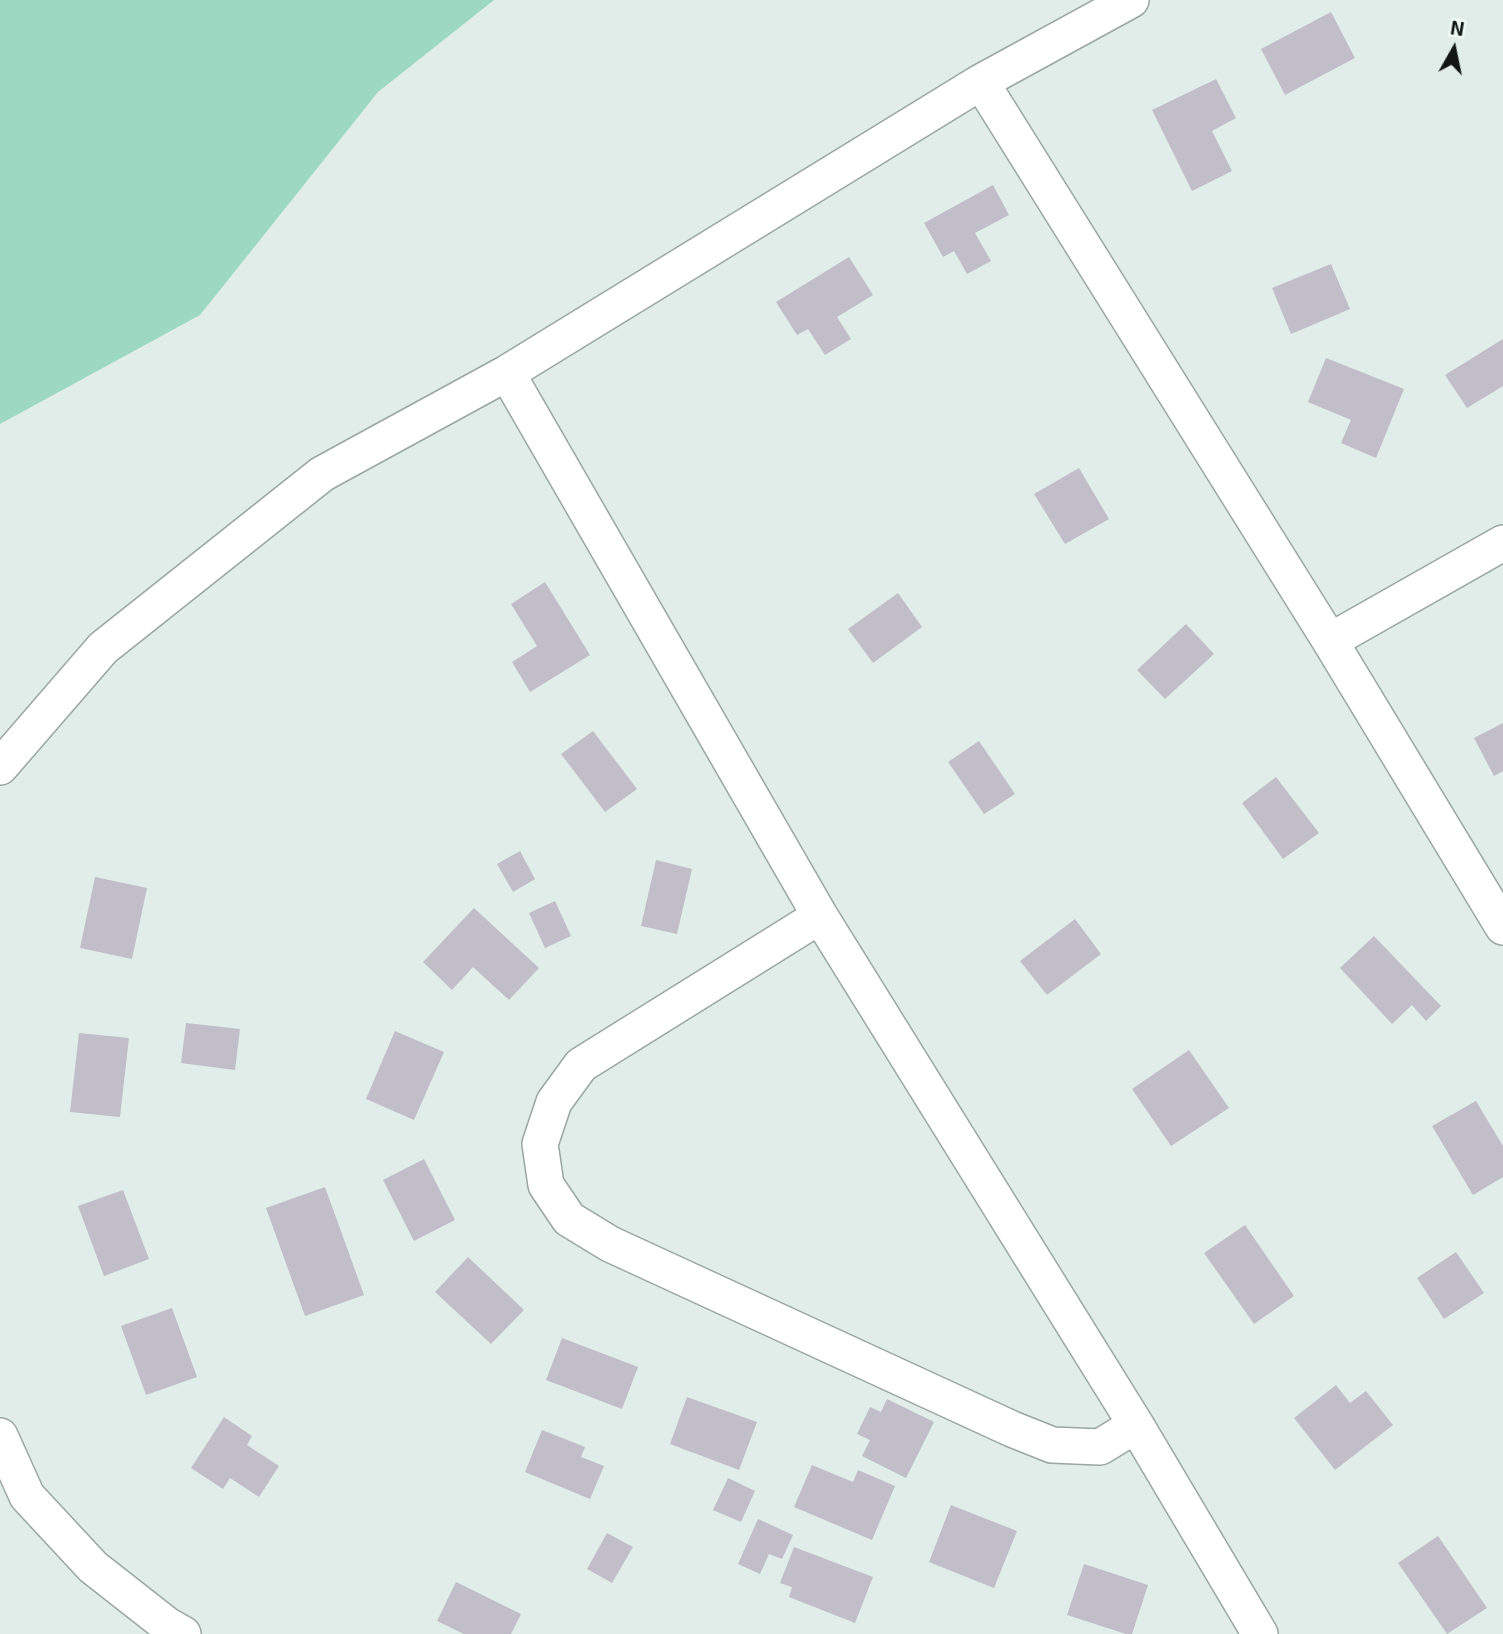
<!DOCTYPE html>
<html>
<head>
<meta charset="utf-8">
<style>
  body { margin:0 }
  #map { position:relative; width:1503px; height:1634px; overflow:hidden; background:#e1ede8; font-family:"Exo 2",sans-serif }
  canvas { display:block }
  .north { position:absolute; left:1419px; top:14px; width:70px; height:70px; -webkit-text-stroke:5px #eefbf5; paint-order:stroke; rotate:9deg; font-size:19px; font-weight:700; line-height:28px; text-align:center; color:#121615 }
  .north::after { content:''; display:block; margin:auto; width:24px; height:32px; background:#121615; clip-path:polygon(50% 0,100% 100%,50% 72%,0 100%) }
</style>
</head>
<body>
<div id="map">
<canvas width="1503" height="1634"></canvas>
<div class="north">N</div>
</div>
<script>
const g = document.querySelector('canvas').getContext('2d');
g.lineJoin = 'round';
function fillPath(path, color) {
  g.fillStyle = color;
  g.fill(path, 'evenodd');
}
function stroke(path, color, width, dash) {
  g.strokeStyle = color;
  g.lineWidth = width;
  g.lineCap = dash ? 'butt' : 'round';
  g.setLineDash(dash || []);
  g.stroke(path);
}
const green = new Path2D(`
  M0,0H494L378,92L200,315L0,424Z`);
const building = new Path2D(`
  M1331,12L1355,58L1285,95L1261,49Z
  M1216,79L1236,118L1212,131L1232,171L1192,191L1152,110Z
  M993,185L1009,215L975,233L991,261L967,274L954,251L943,257L924,223Z
  M849,257L873,295L837,317L851,339L825,355L808,329L797,335L776,302Z
  M1331,264L1350,309L1291,334L1272,288Z
  M1503,339V386L1467,408L1445,375Z
  M1326,358L1404,389L1376,458L1341,443L1351,420L1308,402Z
  M1079,468L1109,519L1065,544L1034,494Z
  M545,582L590,655L530,692L512,662L537,646L511,604Z
  M898,593L922,627L873,663L848,629Z
  M1186,624L1214,654L1165,699L1137,670Z
  M1503,723V771L1494,776L1474,738Z
  M593,731L637,789L605,812L561,754Z
  M979,741L1015,794L984,814L948,762Z
  M1276,777L1319,833L1283,859L1242,803Z
  M520,851L535,879L513,892L497,864Z
  M656,860L692,869L677,934L641,926Z
  M95,877L147,888L132,959L80,948Z
  M555,901L571,936L545,948L529,913Z
  M474,908L539,968L509,1000L473,967L452,990L423,962Z
  M1075,919L1101,954L1047,995L1020,961Z
  M1374,936L1441,1006L1426,1021L1412,1005L1392,1024L1340,968Z
  M186,1023L240,1029L235,1070L181,1063Z
  M395,1031L444,1052L414,1120L366,1099Z
  M79,1033L129,1038L120,1117L70,1112Z
  M1189,1050L1229,1108L1171,1146L1132,1089Z
  M1476,1101L1503,1146V1177L1473,1195L1432,1126Z
  M424,1159L455,1220L414,1241L383,1180Z
  M325,1187L364,1295L305,1316L266,1208Z
  M123,1190L149,1259L104,1276L78,1206Z
  M1245,1225L1294,1296L1254,1324L1204,1253Z
  M1456,1252L1484,1293L1444,1319L1417,1278Z
  M468,1257L524,1310L491,1344L435,1292Z
  M172,1308L197,1377L146,1395L121,1326Z
  M562,1338L638,1367L622,1409L546,1380Z
  M1336,1385L1350,1403L1366,1391L1393,1425L1335,1470L1294,1418Z
  M687,1397L757,1422L739,1470L670,1444Z
  M887,1399L934,1422L906,1478L862,1456L870,1440L857,1434L870,1407L881,1412Z
  M224,1417L252,1436L247,1445L279,1466L259,1497L230,1478L223,1489L191,1468Z
  M542,1430L585,1447L581,1457L604,1466L590,1499L525,1472Z
  M812,1465L853,1482L858,1470L895,1486L872,1540L794,1507Z
  M728,1478L755,1491L741,1522L713,1510Z
  M951,1505L1017,1531L994,1588L929,1562Z
  M758,1519L793,1535L782,1559L769,1554L760,1574L738,1564Z
  M607,1533L633,1547L612,1583L587,1569Z
  M1438,1536L1487,1608L1447,1634L1398,1563Z
  M794,1547L873,1577L855,1623L789,1597L792,1587L780,1583Z
  M1084,1564L1148,1585L1132,1634H1126L1067,1615Z
  M456,1582L521,1614L511,1634H464L437,1621Z`);
const minor = new Path2D(`
  M981,82L1330,641L1503,927
  M507,373L820,916L1136,1425L1260,1634
  M1330,641L1503,543
  M0,767L103,648L322,474L507,373L981,82L1131,0
  M820,916L581,1065L554,1102L540,1144L546,1185L569,1219L610,1244L1012,1429L1052,1445L1100,1447L1136,1425
  M0,1436L27,1496L93,1567L167,1625L183,1634`);
fillPath(green, '#9cd8c2');
fillPath(building, '#c1bec9');
stroke(minor, '#9aa6a1', 38);
stroke(minor, '#fff', 35);
</script>
</body>
</html>
